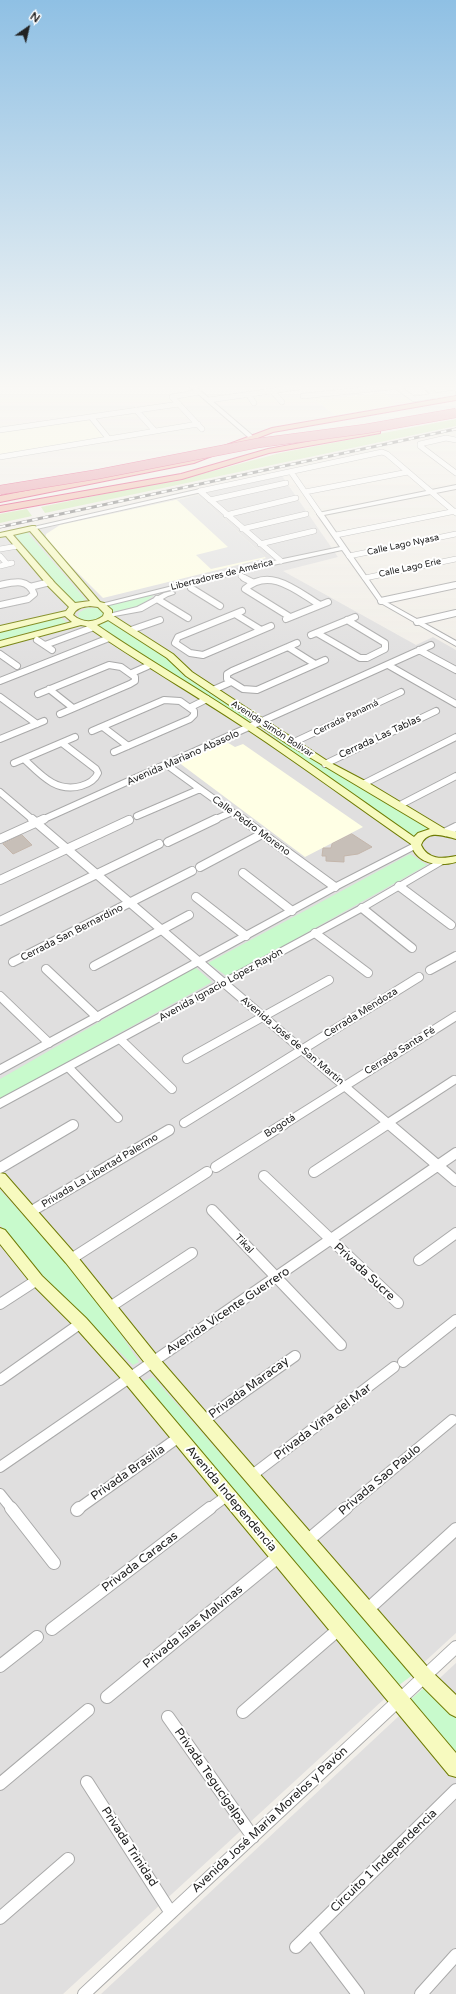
<!DOCTYPE html>
<html>
<head>
<meta charset="utf-8">
<style>
  body { margin:0 }
  #map { position:relative; width:456px; height:1994px; overflow:hidden; background:#f2efe9; font-family:"Varela Round",sans-serif }
  canvas { display:block }
  .north { position:absolute; left:8px; top:8px; width:40px; height:40px; -webkit-text-stroke:3px #fff; paint-order:stroke; rotate:34deg; font-size:11px; font-weight:700; line-height:16px; text-align:center; color:#222 }
  .north::after { content:''; display:block; margin:auto; width:14px; height:18px; background:#222; clip-path:polygon(50% 0,100% 100%,50% 72%,0 100%) }
</style>
</head>
<body>
<div id="map">
<canvas width="456" height="1994"></canvas>
<div class="north">N</div>
</div>
<script>
const g = document.querySelector('canvas').getContext('2d');
g.lineJoin = 'round';
function fillPath(path, color) {
  g.fillStyle = color;
  g.fill(path, 'evenodd');
}
function stroke(path, color, width, dash) {
  g.strokeStyle = color;
  g.lineWidth = width;
  g.lineCap = dash ? 'butt' : 'round';
  g.setLineDash(dash || []);
  g.stroke(path);
}
function label(font, color, halo, rows, align = 'center') {
  g.font = font + ' "Varela Round",sans-serif';
  g.lineWidth = 4;
  g.setLineDash([]);
  g.textBaseline = 'middle';
  g.strokeStyle = halo;
  g.fillStyle = color;
  for (const [text, x, y, turn = 0] of rows) {
    g.save();
    g.translate(x, y);
    g.rotate((+turn || 0) * Math.PI / 180);
    g.textAlign = isNaN(turn) ? turn : align;
    if (halo) g.strokeText(text, 0, 0);
    g.fillText(text, 0, 0);
    g.restore();
  }
}
const residential = new Path2D(`
  M282,476L338,557L283,571L416,645L433,637L456,650V1633L63,1994H0V538Z
  M456,1663V1994H101L386,1728Z`);
const education = new Path2D(`
  M384,393L396,405L335,415L315,400Z
  M88,418L103,437L0,454V431Z
  M198,495L266,558L103,598L45,540L46,534L60,525Z
  M225,741L235,747L243,744L363,827L305,857L178,762Z`);
const grass = new Path2D(`
  M456,419V426L45,513L41,507L213,471L280,453Z
  M27,509L32,516L0,523V514Z`);
const park = new Path2D(`
  M27,532L86,600L73,603L14,534Z
  M154,595L142,605L113,612L106,605Z
  M87,608H100L105,612V616C96,620 89,623 79,618L78,613Z
  M60,617L69,624L22,634L0,642V631Z
  M110,620L166,657L184,676L252,721L249,722L182,679L145,660L97,626Z
  M263,724L430,829L414,838L359,801L259,726Z
  M410,854L427,865L228,977L208,963Z
  M195,967L212,982L0,1099V1079Z
  M0,1190L64,1260L105,1310L139,1362L133,1365L51,1285L0,1225Z
  M153,1377L414,1674L399,1685L142,1382Z
  M425,1687L456,1718V1752L411,1699Z`);
const parking = new Path2D(`
  M198,495L265,557L211,569L196,555L228,547L177,500Z`);
const building = new Path2D(`
  M352,834L372,847L358,854L344,856V862L326,861V856H322L323,848H331L332,844Z
  M22,835L32,845L13,854L3,844Z`);
const minorFar4 = new Path2D(`
  M397,387L414,399L453,393
  M426,387L436,396
  M272,391L282,402
  M248,394L254,403
  M303,396L391,387
  M172,397L202,429
  M172,397L199,392
  M209,400L299,387
  M136,410L155,431
  M91,417L109,439
  M0,430L179,404
  M456,440L446,438L420,444V446L456,473
  M0,457L198,424
  M291,472L320,514
  M200,491L382,452L387,454L456,513
  M200,491L281,561
  M305,492L408,472
  M210,500L286,483
  M226,515L296,498
  M242,529L306,514
  M336,535L456,511
  M260,544L314,531
  M0,549L18,546
  M0,556L7,564
  M349,556L456,534
  M0,566L12,563
  M241,576L246,579
  M365,578L456,559`);
const minorFar3 = new Path2D(`
  M244,578L254,583
  M0,585C14,582 28,578 34,594L28,599L0,605
  M30,587L50,582
  M191,588L220,606
  M157,599L188,618
  M381,601L456,585
  M242,611L178,637L175,643L190,653L203,655L271,626
  M235,614L261,630
  M290,617L245,589C270,566 298,592 320,605
  M286,619L328,602
  M417,622L456,613
  M131,630L160,620
  M317,633L360,658H367L385,649V643L347,620
  M311,635L355,617
  M37,640L52,650
  M297,643L232,671L227,674V679L243,689L257,690L325,660
  M45,645L94,627
  M288,647L315,664
  M419,650L456,670
  M0,654L17,666
  M388,665L456,704
  M132,673L150,665
  M0,681L109,638
  M49,689L73,708
  M213,690L231,682
  M38,694L109,665L121,667L135,677V681L130,684L60,714
  M0,697L37,724
  M191,707L207,699
  M103,727L128,746
  M92,731L164,700L180,701L194,711V715L190,719L114,752
  M0,739L44,721
  M292,743L401,692
  M24,759C41,775 56,793 81,786C88,784 95,780 98,773L96,769L62,743
  M14,763L75,737
  M325,764L436,711
  M167,765L243,820
  M363,784L456,737
  M0,792L33,820
  M398,806L456,776
  M137,816L200,789
  M42,820L431,645
  M214,820L232,812`);
const minorFar2 = new Path2D(`
  M32,819L390,1125
  M242,819L335,887
  M446,832L456,827
  M0,839L44,819
  M168,842L216,819
  M200,867L262,834
  M243,873L292,911
  M0,880L129,820
  M399,886L451,925
  M196,897L246,936
  M362,908L412,948
  M0,921L159,844
  M315,933L368,973
  M13,962L192,871
  M94,966L189,915
  M46,969L97,1017
  M430,970L456,956
  M0,996L49,1043
  M121,1040L172,1089
  M187,1059L329,980
  M69,1068L118,1118
  M184,1123L419,977
  M283,1125L456,1016
  M385,1125L454,1080`);
const minorFar1 = new Path2D(`
  M389,1124L456,1181
  M216,1167L284,1124
  M0,1168L73,1125
  M314,1172L387,1124
  M264,1176L398,1303
  M212,1210L341,1345
  M30,1212L169,1130
  M71,1259L207,1172
  M419,1260L456,1233
  M0,1304L37,1280
  M110,1307L192,1253
  M403,1362L456,1320
  M0,1380L81,1323
  M203,1421L295,1356
  M0,1467L456,1153
  M251,1476L394,1367
  M0,1494L12,1509
  M78,1509L179,1437
  M209,1509L228,1495
  M345,1509L452,1420`);
const minor = new Path2D(`
  M11,1508L54,1563
  M77,1510L79,1508
  M307,1541L346,1508
  M367,1610L456,1529
  M52,1629L210,1508
  M0,1666L37,1637
  M107,1697L279,1556
  M243,1712L339,1629
  M168,1717L253,1837
  M87,1782L171,1913
  M0,1784L88,1710
  M0,1918L68,1859
  M311,1932L358,1994
  M296,1947L456,1790
  M84,1994L456,1647
  M421,1994L456,1955`);
const tertiary = new Path2D(`
  M190,387H196L252,435V437H248Z
  M456,485V489L324,515L383,600L456,641V646L379,602L342,550L264,567L101,607L97,605L264,563L340,547L317,514L318,513Z
  M200,489L203,491L202,492L32,530L29,528Z
  M172,591L175,593L174,594L168,596L142,611L109,617L105,615L137,607L164,593Z
  M416,842L419,843L420,845L419,847L338,889L0,1074V1065L332,885Z
  M440,859L444,862L443,864L365,910L0,1108V1099L359,906Z`);
const secondary = new Path2D(`
  M32,526H35L100,602L104,603L112,610V615L173,654L192,672L329,762L367,782L445,829L456,832V839C444,836 427,829 421,845C428,860 442,859 456,856V862C439,867 416,864 411,844C356,806 301,765 245,728C192,693 138,662 86,626L81,625L0,647V641L72,622L65,616L0,632V626L66,611L69,607L49,587L6,536L0,537V533ZM30,531L90,601L75,603L55,583L13,535ZM90,606L98,607L104,613L103,616C94,623 82,623 73,615C76,608 82,607 90,606ZM108,620L167,658L186,676L289,745L430,829L418,833L414,837C361,800 307,761 253,725C201,690 148,660 97,625Z
  M0,1173L5,1174L76,1255L158,1357L430,1670L456,1695V1717L450,1714L418,1682L148,1367L66,1263L0,1187Z
  M0,1228L5,1230L42,1276L86,1318L135,1373L456,1753V1777L449,1775L125,1383L76,1328L32,1284L0,1244Z`);
const trunk = new Path2D(`
  M456,396V400L273,432L194,463L0,502V496L189,459L272,428Z
  M377,429H380V433L269,453L182,479L0,512V506L181,474L268,449Z`);
const rail = new Path2D(`
  M0,527L456,429`);
const motorwayBridge = new Path2D(`
  M0,490L99,474L258,443L365,429L456,413`);
const farStreetnames = [
  ["Calle Lago Nyasa",403,545,-12],
  ["Calle Lago Erie",410,568,-12],
  ["Libertadores de América",222,575,-14],
  ["Cerrada Panamá",346,718,-26],
  ["Avenida Simón Bolívar",272,729,33]
];
const streetNames = [
  ["Cerrada Las Tablas",380,737,-25],
  ["Avenida Mariano Abasolo",183,758,-24],
  ["Calle Pedro Moreno",251,826,36],
  ["Cerrada San Bernardino",72,933,-27],
  ["Avenida Ignacio López Rayón",221,985,-29],
  ["Cerrada Mendoza",361,1013,-32],
  ["Avenida José de San Martín",292,1041,40],
  ["Cerrada Santa Fé",400,1051,-32],
  ["Bogotá",280,1126,-32],
  ["Privada La Libertad Palermo",100,1171,-31],
  ["Tikal",244,1244,47]
];
const nearStreetnames = [
  ["Privada Sucre",364,1272,43],
  ["Avenida Vicente Guerrero",228,1311,-34],
  ["Privada Maracay",249,1388,-36],
  ["Privada Viña del Mar",323,1422,-37],
  ["Privada Brasilia",128,1473,-35],
  ["Privada Sao Paulo",380,1480,-40],
  ["Avenida Independencia",231,1499,50],
  ["Privada Caracas",140,1562,-37],
  ["Privada Islas Malvinas",193,1627,-39],
  ["Privada Tegucigalpa",210,1777,55],
  ["Avenida José María Morelos y Pavón",270,1820,-43],
  ["Privada Trinidad",129,1847,57],
  ["Circuito 1 Independencia",384,1861,-44]
];
fillPath(residential, '#e0dfdf');
fillPath(education, '#ffffe5');
fillPath(grass, '#cdebb0');
fillPath(park, '#c8facc');
fillPath(parking, '#e2e2e2');
fillPath(building, '#c7bfb8');
stroke(building, '#c4b6ab', 1);
stroke(minorFar4, '#a9a9a9', 6);
stroke(minorFar3, '#a9a9a9', 8);
stroke(minorFar2, '#a9a9a9', 10);
stroke(minorFar1, '#a9a9a9', 12);
stroke(minor, '#a9a9a9', 14);
stroke(tertiary, '#a9a9a9', 2);
stroke(secondary, '#707d05', 2);
stroke(trunk, '#dc2a67', 2);
stroke(minorFar4, '#fff', 5);
stroke(minorFar3, '#fff', 6);
stroke(minorFar2, '#fff', 8);
stroke(minorFar1, '#fff', 10);
stroke(minor, '#fff', 12);
fillPath(tertiary, '#fff');
fillPath(secondary, '#f7fabf');
fillPath(trunk, '#f2b4a3');
stroke(rail, '#707070', 3);
stroke(rail, '#fff', 2, [5.5]);
stroke(motorwayBridge, '#dc2a67', 10, []);
stroke(motorwayBridge, '#e892a2', 9);
const sky = g.createLinearGradient(0, 0, 0, 666);
sky.addColorStop(0, '#8fc0e4');
sky.addColorStop(0.58, '#f9f8f5');
sky.addColorStop(1, '#f9f8f500');
g.fillStyle = sky;
g.fillRect(0, 0, 456, 666);
label('9px', '#222', '#fff', farStreetnames);
label('10px', '#222', '#fff', streetNames);
label('12px', '#222', '#fff', nearStreetnames);
</script>
</body>
</html>
